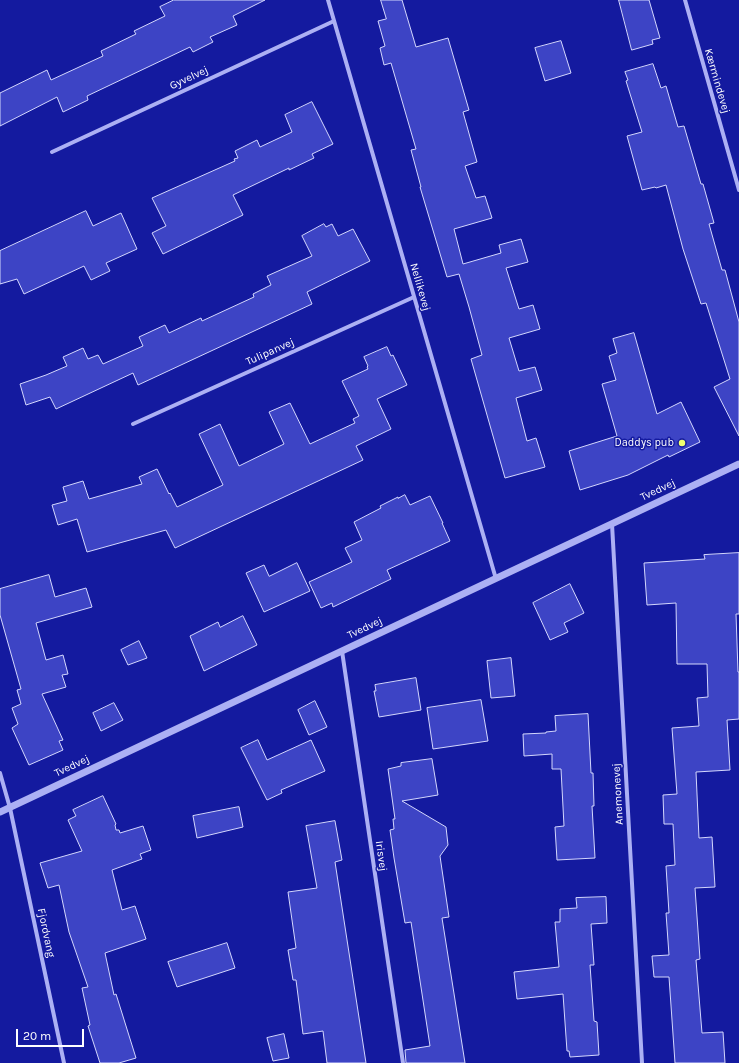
<!DOCTYPE html>
<html>
<head>
<meta charset="utf-8">
<style>
  body { margin:0 }
  #map { position:relative; width:739px; height:1063px; overflow:hidden; background:#141a9f; font-family:Karla,sans-serif }
  canvas { display:block }
  .scale { position:absolute; left:16px; top:1029px; width:68px; height:18px; box-sizing:border-box; border:2px solid #fff; border-top:0; padding-left:5px; font-size:12px; line-height:14px; white-space:nowrap; color:#fff; -webkit-text-stroke:3px #141a9f; paint-order:stroke }
</style>
</head>
<body>
<div id="map">
<canvas width="739" height="1063"></canvas>
<div class="scale">20 m</div>
</div>
<script>
const g = document.querySelector('canvas').getContext('2d');
g.lineJoin = 'round';
function fillPath(path, color) {
  g.fillStyle = color;
  g.fill(path, 'evenodd');
}
function stroke(path, color, width, dash) {
  g.strokeStyle = color;
  g.lineWidth = width;
  g.lineCap = dash ? 'butt' : 'round';
  g.setLineDash(dash || []);
  g.stroke(path);
}
function label(font, color, halo, rows, align = 'center') {
  g.font = font + ' Karla,sans-serif';
  g.lineWidth = 3;
  g.setLineDash([]);
  g.textBaseline = 'middle';
  g.strokeStyle = halo;
  g.fillStyle = color;
  for (const [text, x, y, turn = 0] of rows) {
    g.save();
    g.translate(x, y);
    g.rotate((+turn || 0) * Math.PI / 180);
    g.textAlign = isNaN(turn) ? turn : align;
    if (halo) g.strokeText(text, 0, 0);
    g.fillText(text, 0, 0);
    g.restore();
  }
}
const building = new Path2D(`
  M174,0H265L233,16L237,25L210,37L213,42L193,52L190,47L87,96L88,100L63,112L57,97L0,126V93L47,70L51,80L103,56L101,51L136,34L134,31L165,16L160,7Z
  M381,0H402L416,47L448,38L469,110L463,112L477,162L465,166L476,198L485,196L492,218L454,229L463,264L501,253L499,245L521,239L528,262L506,268L519,309L533,305L540,329L509,338L519,371L535,367L542,390L516,398L527,441L536,438L545,467L505,478L471,359L482,355L469,307L459,274L447,277L420,187H421L411,150L416,149L391,63L384,65L380,48L385,46L378,21L386,19Z
  M619,0H649L660,38L652,40L653,44L632,50Z
  M561,41L571,73L545,81L535,48Z
  M653,64L661,88L666,86L678,127L684,126L701,184H703L714,223L709,224L722,270H725L739,322V436L714,387L730,379L706,303L701,304L683,249L666,185L656,188L655,187L642,190L627,136L642,132L626,81L628,80L625,72Z
  M312,102L333,144L312,154L314,158L289,170V168L233,195L243,215L163,254L152,233L166,226L152,198L235,161L234,159L238,158L235,151L257,140L260,147L292,132L285,115Z
  M86,211L93,226L121,213L137,249L106,263L110,271L91,280L84,266L24,294L17,279L0,284V251Z
  M324,224L326,227L332,224L338,236L353,229L370,261L307,292L312,304L138,385L133,373L56,409L50,397L26,405L20,384L46,375L67,366L63,357L83,348L88,359L98,355L103,364L143,346L139,337L165,325L169,333L201,318L202,321L254,297L253,294L271,285L267,276L312,256L302,236Z
  M634,333L657,414L681,402L700,442L669,457L668,455L628,475L580,490L569,451L617,436L602,384L616,380L609,356L617,353L613,339Z
  M387,347L391,356L393,355L407,385L377,399L391,429L356,446L363,460L175,548L166,530L87,552L77,519L58,525L52,505L67,501L63,487L83,481L89,499L142,484L139,477L157,469L169,494L170,493L177,507L223,485L199,434L220,424L239,466L284,444L269,412L290,403L310,444L355,423L353,419L359,416L342,381L368,369L367,367L368,366L364,357Z
  M405,495L410,505L430,496L443,523H442L450,541L387,570L391,579L333,607L332,603L321,608L309,582L352,562L345,548L362,540L354,522L381,508L380,506L398,497V498Z
  M739,553V614H736L738,672H739V719L727,720L730,770L696,772L699,838L712,837L715,887L695,888L700,959L696,960L702,1033L723,1032L725,1063H675L669,977H654L652,956L669,955L666,913H669L666,866L675,865L673,824H664L663,795L677,794L672,728L699,726L697,698L708,697L707,664H677L676,603L647,605L644,563L705,559L704,555Z
  M297,563L310,591L264,612L246,573L264,565L269,576Z
  M49,575L55,597L86,588L92,607L36,623L46,660L63,655L68,674L62,675L66,687L42,694L63,740L59,741L63,750L29,765L12,728L18,724L12,708L21,704L17,690L21,689L0,615V589Z
  M570,584L584,613L564,623L568,632L550,640L533,603Z
  M243,616L257,645L204,671L190,636L218,622L220,627Z
  M139,641L147,658L128,665L121,650Z
  M511,658L515,696L491,698L487,661Z
  M416,678L421,710L379,717L374,691H376L375,685Z
  M481,700L488,741L433,749L427,708Z
  M315,701L327,727L309,735L298,710Z
  M114,703L123,720L101,731L93,713Z
  M588,714L591,773H593L594,806H592L595,858L557,860L555,827L564,826L561,769H552V754L524,756L523,734L546,733V732L556,731L555,716Z
  M258,740L267,760L311,740L325,771L281,790L282,793L267,800L241,748Z
  M432,759L438,795L402,801L446,827L448,845L440,856L441,863L449,917L442,918L465,1063H406L405,1050L430,1046L411,922L405,923L394,858L390,830L394,829L393,819H395L388,769L401,766V763Z
  M103,796L116,824L115,825L116,830H119L120,833L143,826L151,850L140,854L142,859L112,870L122,910L135,906L146,939L105,953L114,995L116,994L136,1058L119,1063H100L88,1026L90,1025L82,988L88,987L69,932L59,885L48,888L40,863L82,851L68,820L76,816L73,810Z
  M239,807L243,827L197,838L193,816Z
  M335,821L342,860L335,862L366,1063H327L323,1031L303,1034L296,980H293L288,950L296,948L288,892L317,888L306,826Z
  M606,897L607,923L591,924L594,965H590L594,1021L597,1022L599,1055L570,1057L569,1051H567L563,994L517,999L514,972L559,967L555,922H560V909L577,908L576,898Z
  M227,943L235,968L177,987L168,962Z
  M284,1034L289,1058L273,1061L267,1038Z`);
const minor = new Path2D(`
  M328,0L496,579
  M685,0L739,190
  M52,152L334,21
  M133,424L414,297
  M612,524L642,1063
  M342,651L403,1063
  M0,773L10,808L64,1063`);
const tertiary = new Path2D(`
  M0,812L739,464`);
const markers = [
  [682,443,4,"#f0ff6f"]
];
const streetNames = [
  ["Gyvelvej",189,78,-25],
  ["Kærmindevej",717,81,74],
  ["Nellikevej",420,287,74],
  ["Tulipanvej",270,352,-24],
  ["Tvedvej",658,490,-25],
  ["Tvedvej",365,628,-25],
  ["Tvedvej",72,766,-25],
  ["Anemonevej",618,794,-93],
  ["Irisvej",381,856,82],
  ["Fjordvang",46,933,78]
];
const poiNames = [
  ["Daddys pub",674,443]
];
fillPath(building, '#3d44c5');
stroke(building, '#d4d7fd', 1);
stroke(minor, '#acb0f4', 4);
stroke(tertiary, '#acb0f4', 7);
for (const [x, y, r, color] of markers) {
  const dot = new Path2D();
  dot.arc(x, y, r, 0, 2 * Math.PI);
  g.fillStyle = color;
  g.fill(dot);
  stroke(dot, '#141a9f', 1.5);
}
label('11px', '#fff', '#141a9f', streetNames);
label('11px', '#fff', '#141a9f', poiNames, 'right');
</script>
</body>
</html>
